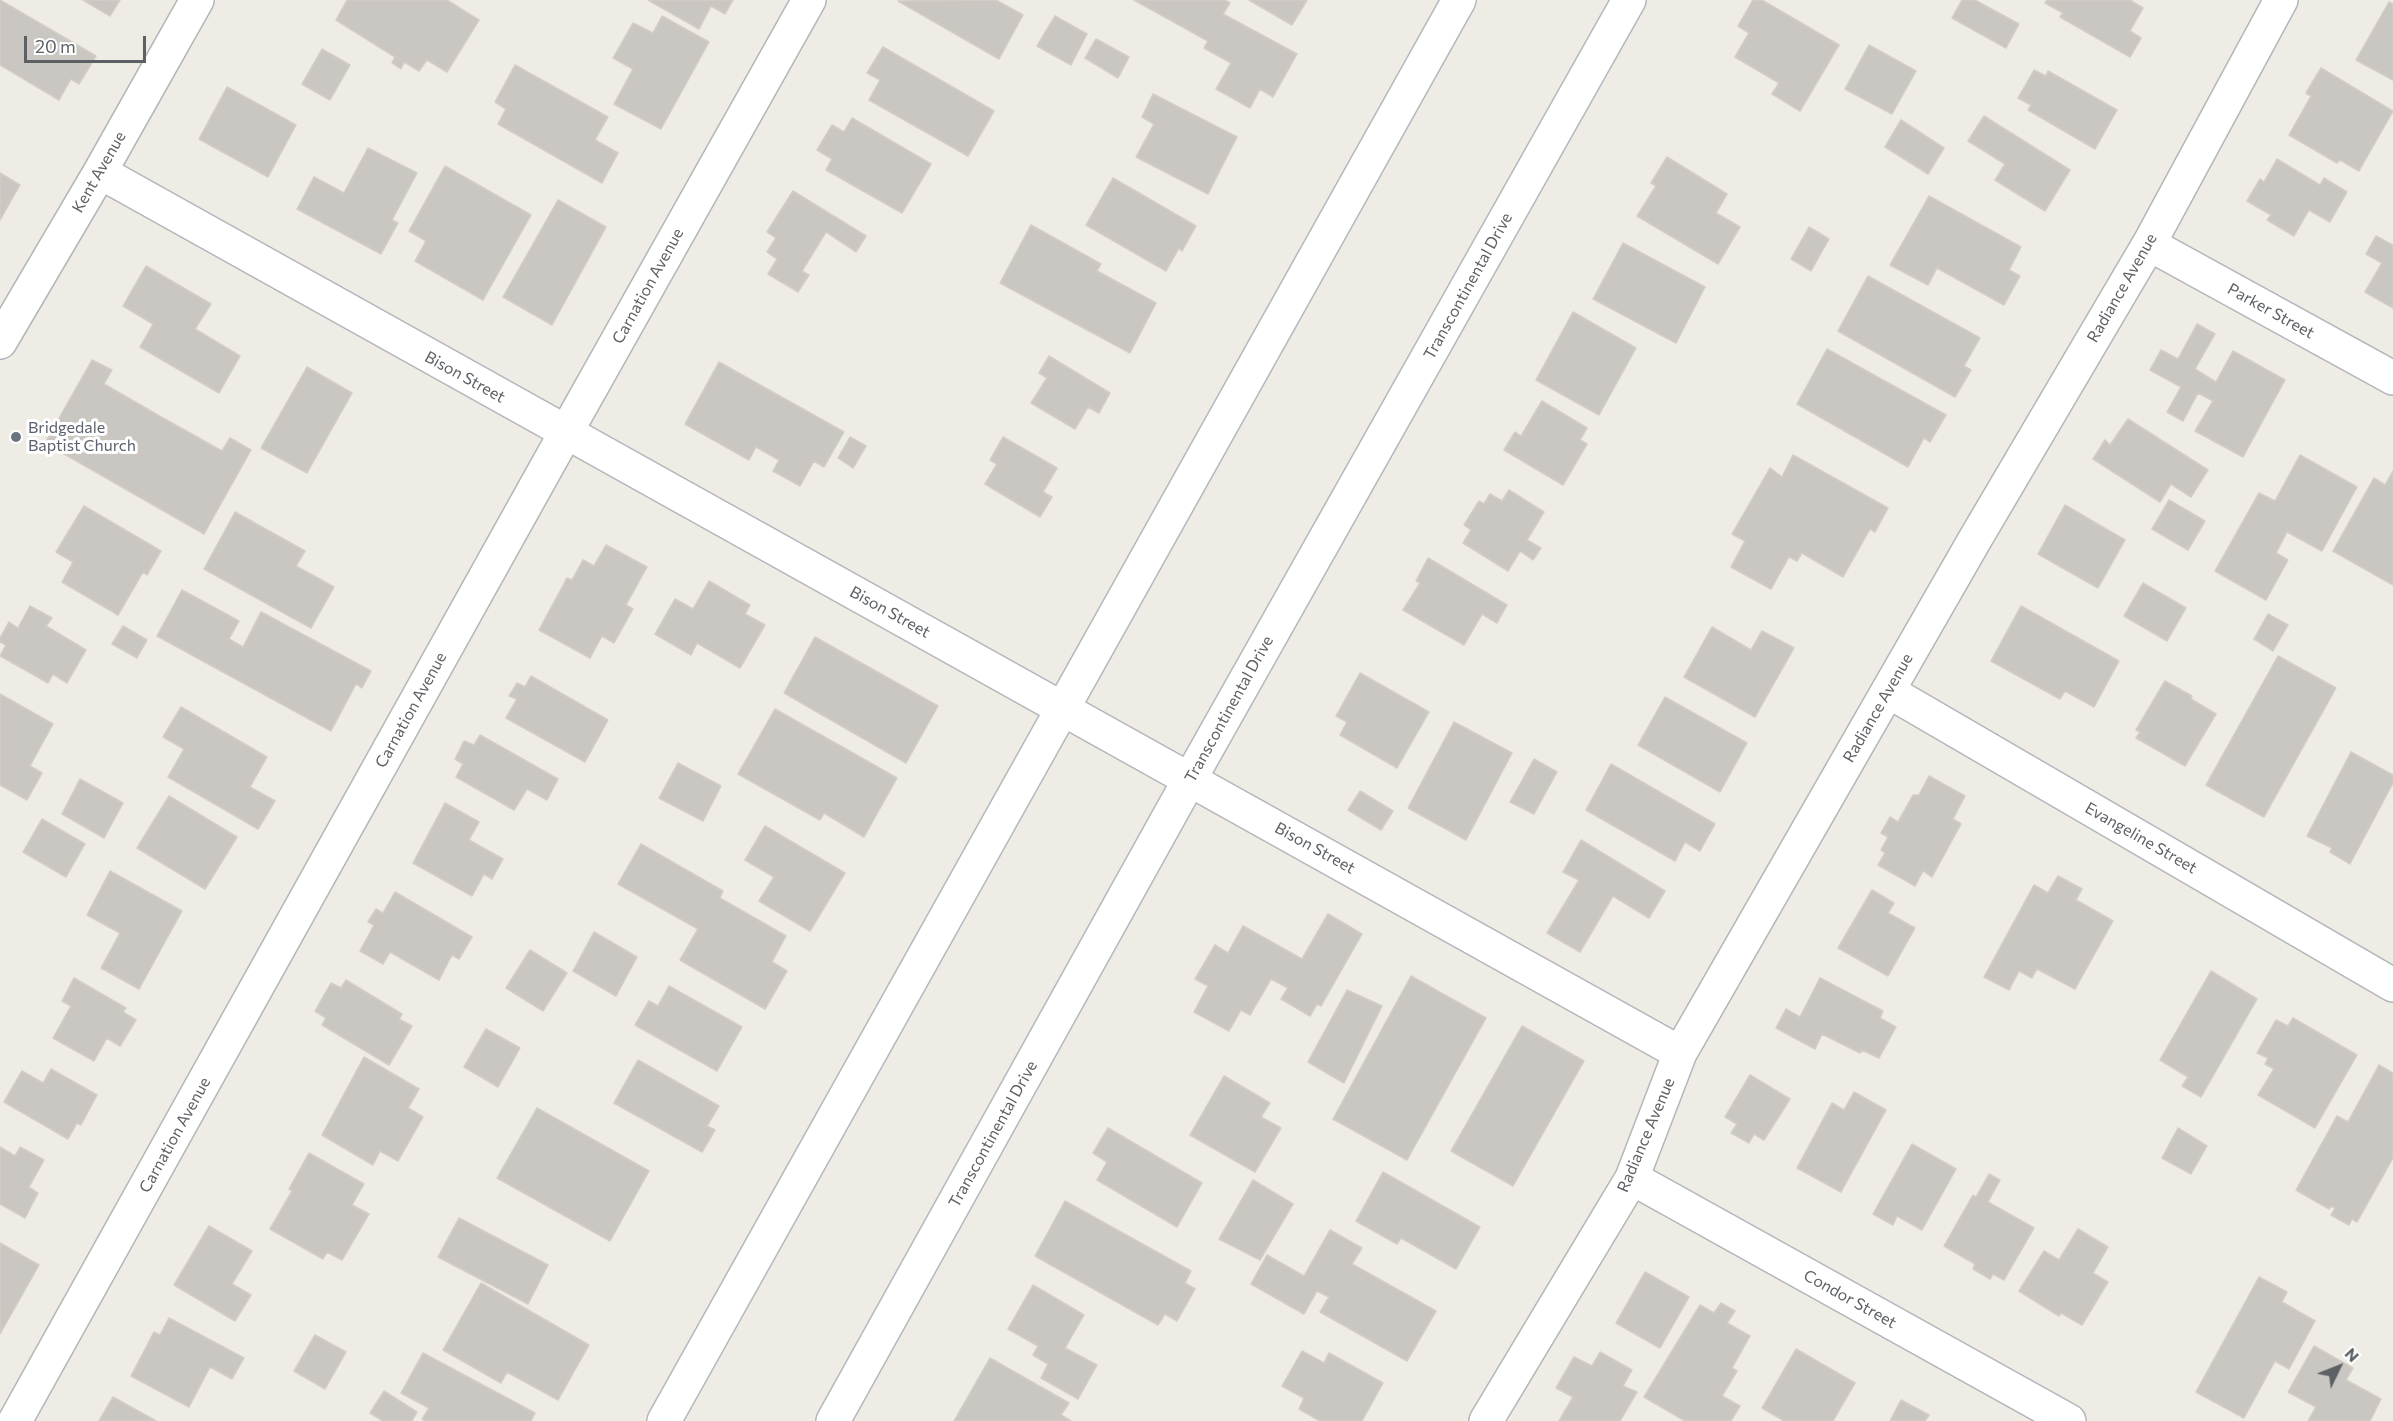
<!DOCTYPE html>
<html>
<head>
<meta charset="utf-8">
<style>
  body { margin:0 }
  #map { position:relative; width:2393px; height:1421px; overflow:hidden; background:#eeece5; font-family:Commissioner,sans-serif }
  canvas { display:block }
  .north { position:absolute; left:2309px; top:1337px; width:60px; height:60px; -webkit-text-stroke:4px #fff; paint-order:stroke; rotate:47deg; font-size:16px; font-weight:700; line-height:24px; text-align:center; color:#5d6165 }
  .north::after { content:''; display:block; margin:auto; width:21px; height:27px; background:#5d6165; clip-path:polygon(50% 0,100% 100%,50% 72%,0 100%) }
  .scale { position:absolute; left:24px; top:36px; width:122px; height:27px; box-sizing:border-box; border:3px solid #5d6165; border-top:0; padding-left:8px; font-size:18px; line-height:21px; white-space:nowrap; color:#5d6165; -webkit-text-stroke:4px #fff; paint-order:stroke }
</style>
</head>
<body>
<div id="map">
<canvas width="2393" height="1421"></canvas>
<div class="north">N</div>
<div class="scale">20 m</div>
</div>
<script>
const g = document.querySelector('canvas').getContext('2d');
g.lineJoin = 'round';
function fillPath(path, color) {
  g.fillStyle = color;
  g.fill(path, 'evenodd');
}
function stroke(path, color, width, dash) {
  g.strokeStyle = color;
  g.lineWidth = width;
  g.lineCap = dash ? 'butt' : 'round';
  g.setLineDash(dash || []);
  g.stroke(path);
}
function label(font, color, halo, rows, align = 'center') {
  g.font = font + ' Commissioner,sans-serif';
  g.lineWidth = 6;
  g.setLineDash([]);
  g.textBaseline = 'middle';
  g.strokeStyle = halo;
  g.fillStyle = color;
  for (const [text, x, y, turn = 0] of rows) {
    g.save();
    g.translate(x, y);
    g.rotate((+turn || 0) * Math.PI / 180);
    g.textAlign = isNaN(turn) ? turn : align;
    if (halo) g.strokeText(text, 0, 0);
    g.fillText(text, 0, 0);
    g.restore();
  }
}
const building = new Path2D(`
  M0,0L96,56L79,84L71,79L59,100L0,65Z
  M83,0H120L110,16Z
  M347,0H447L479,20L447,72L427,60L419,71L404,62L401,69L392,63L395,57L336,20Z
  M648,0H733L725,14L711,6L699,29Z
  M996,0L1023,15L999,59L898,1Z
  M1134,0H1225L1230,3L1223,14L1297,54L1273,97L1260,89L1250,108L1216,89L1231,63L1204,48L1208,41Z
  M1249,0H1307L1292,25Z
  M1753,0H1762L1839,45L1800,111L1772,94L1779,83L1735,57L1749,33L1738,26Z
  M1962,0H1975L2019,24L2006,48L1952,18Z
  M2047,0H2130L2143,8L2130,31L2141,38L2130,57L2060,17L2063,13L2045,3Z
  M2389,2L2393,4V80L2356,60Z
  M662,16L709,42L661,129L614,104L633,69L613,58L633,23L653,33Z
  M1055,16L1087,34L1071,65L1037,46Z
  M1096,39L1129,57L1118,78L1085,58Z
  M1869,45L1916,71L1892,114L1845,89Z
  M883,47L994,111L968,156L869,100L880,80L867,73Z
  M322,49L350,65L330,100L302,84Z
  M515,65L608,117L595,140L618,153L602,183L498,124L506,109L495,102Z
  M2321,68L2393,111L2359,171L2340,160L2337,163L2289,135L2311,96L2306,93Z
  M2034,70L2046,76L2048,71L2117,110L2095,149L2028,110L2031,105L2018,98Z
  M227,87L296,125L268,177L199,139Z
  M1153,94L1237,137L1208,194L1136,157L1154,124L1142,117Z
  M1984,116L2070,170L2045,211L1995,180L2005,164L1968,141Z
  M852,118L931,164L902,213L826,170L832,159L817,150L832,125L844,132Z
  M1901,120L1944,148L1928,174L1885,147Z
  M368,148L417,173L392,220L398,223L381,254L297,209L314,177L344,193Z
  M1667,157L1727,194L1716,213L1740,227L1718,264L1637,216L1656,186L1651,183Z
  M2277,159L2320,185L2324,178L2347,192L2330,222L2309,210L2294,236L2267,220L2271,215L2247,201L2260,179L2264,182Z
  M445,166L531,215L483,300L415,261L426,241L409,231Z
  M0,173L20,185L0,220Z
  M1113,178L1196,226L1182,251L1179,248L1166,271L1086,225Z
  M793,191L866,236L856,252L826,232L802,271L809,275L798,292L768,274L777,259L767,252L776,238L767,232Z
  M1929,196L2021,247L2009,270L2020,276L2004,305L1937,268L1928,285L1890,265Z
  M558,200L606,227L552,325L503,297Z
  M1031,225L1101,264L1097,271L1156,303L1130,353L1000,283Z
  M1809,227L1829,239L1811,271L1791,259Z
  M2376,236L2393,245V308L2365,292L2382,263L2366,254Z
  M1623,243L1705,287L1676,343L1593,299Z
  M146,266L211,304L195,329L240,356L219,393L140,347L153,324L123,306Z
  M1868,276L1980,338L1964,366L1971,370L1955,397L1838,331Z
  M1573,312L1636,348L1599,415L1536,380Z
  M2197,324L2215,334L2195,369L2216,382L2233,351L2285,380L2243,457L2195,431L2213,401L2198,393L2183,421L2167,412L2181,387L2150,370L2161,350L2178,359Z
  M1827,349L1946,415L1930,442L1924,438L1908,467L1797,404Z
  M1049,356L1110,393L1099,413L1088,407L1075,429L1031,403L1047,378L1039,373Z
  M92,360L112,370L104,384L163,418L222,451L230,438L251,450L204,534L45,443Z
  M719,362L844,432L824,467L814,461L800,486L773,471L779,460L756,447L749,460L685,424Z
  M307,367L352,393L307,473L261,448Z
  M1542,401L1587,428L1580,440L1587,444L1563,485L1504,450L1515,432L1521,436Z
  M2128,419L2208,470L2191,497L2171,484L2160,502L2093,459L2105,440L2110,445Z
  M850,437L866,446L853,468L838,458Z
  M1003,437L1057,468L1043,492L1052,497L1040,517L985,484L997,464L990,460Z
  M1793,455L1888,508L1875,532L1870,529L1843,577L1802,553L1797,561L1789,557L1771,589L1731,567L1745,541L1732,534L1770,468L1782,477Z
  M2300,455L2357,487L2322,551L2287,532L2276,553L2288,560L2266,600L2215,571L2259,493L2275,501Z
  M2393,471V585L2333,551L2374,478L2385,485Z
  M1509,490L1544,512L1527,540L1541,548L1533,560L1520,551L1508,571L1463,543L1471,530L1464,525L1479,501L1484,504L1490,494L1502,501Z
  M2169,500L2205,521L2188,550L2152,529Z
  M2065,505L2125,540L2098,588L2038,554Z
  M84,506L161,551L147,575L143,572L118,615L62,582L73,562L56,552Z
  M235,512L305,551L296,566L334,587L311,628L204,569Z
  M606,545L647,567L626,605L633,609L614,643L602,636L590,658L539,630L567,578L572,580L583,560L594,566Z
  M1428,558L1507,605L1497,623L1482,614L1464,645L1403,610L1420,583L1416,581Z
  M709,581L750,605L745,614L765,625L740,668L697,643L691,655L655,634L675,599L693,609Z
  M2143,583L2186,608L2167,641L2124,616Z
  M182,590L239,621L229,639L243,647L261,612L263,613L371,671L362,688L356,684L331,731L157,636Z
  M30,606L52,618L46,626L86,650L67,683L53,674L48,683L0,656L6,645L0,642V638L9,622L18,628Z
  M2021,606L2119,661L2094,707L2065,691L2060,699L1991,661Z
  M2268,614L2288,625L2273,651L2254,639Z
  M123,626L147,640L137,658L112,644Z
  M1712,627L1751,650L1762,631L1794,648L1755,717L1684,677Z
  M815,637L938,706L906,763L784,693Z
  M2278,656L2336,688L2264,817L2206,785Z
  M1360,673L1429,712L1397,768L1340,735L1347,722L1336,716Z
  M531,676L608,720L585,762L506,718L517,699L509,696L517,683L525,687Z
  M2165,681L2192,696L2191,699L2216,714L2185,766L2136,738L2140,732L2136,730Z
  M0,694L53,724L30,766L42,773L27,800L0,785Z
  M1665,697L1747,743L1720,792L1638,745Z
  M181,707L267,757L250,787L275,801L258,829L168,777L184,749L163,737Z
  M775,709L897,778L864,837L824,813L820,820L738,774Z
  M1454,722L1512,753L1466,840L1408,808Z
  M480,735L558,779L547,800L527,789L514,810L456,777L463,764L455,759L464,741L474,745Z
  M2351,752L2393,775V783L2350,864L2330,852L2332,848L2307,836Z
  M1534,759L1557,772L1534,814L1510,802Z
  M678,763L721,786L703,821L659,798Z
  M1611,764L1715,824L1700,851L1685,842L1675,861L1586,810Z
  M1929,776L1965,796L1953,819L1961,824L1932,877L1923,871L1915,886L1878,865L1885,853L1881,850L1888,837L1881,833L1890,817L1898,822L1913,795H1919Z
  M80,779L123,803L104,838L62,814Z
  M1360,791L1393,811L1381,830L1348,810Z
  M169,796L237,837L205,889L137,848Z
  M445,803L479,822L469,840L503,859L492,879L484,874L472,896L413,863Z
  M42,819L85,844L66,877L23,852Z
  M765,826L845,873L810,931L759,901L774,877L745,860Z
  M1581,840L1665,891L1649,918L1613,896L1580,952L1547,933L1579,880L1563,872Z
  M641,844L723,891L720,898L786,936L772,962L787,971L765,1009L680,960L698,929L618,884Z
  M110,871L182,911L139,989L101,968L120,933L87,915Z
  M2058,876L2082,889L2076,900L2113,921L2075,989L2037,969L2032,978L2019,971L2009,990L1984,977L2034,885L2048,893Z
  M1872,890L1894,903L1888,913L1915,928L1888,976L1838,948Z
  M395,892L472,937L459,959L452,955L439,980L390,952L383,964L360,951L374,925L368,922L376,909L383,913Z
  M1328,914L1362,934L1321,1006L1317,1004L1310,1016L1281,999L1288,988L1271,979L1250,1015L1241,1010L1229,1031L1194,1012L1208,986L1195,979L1215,945L1228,953L1243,926L1302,959Z
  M594,932L637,957L616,996L573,971Z
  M530,950L567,973L543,1011L506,988Z
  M2211,971L2257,999L2201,1097L2182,1086L2188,1077L2160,1060Z
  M1411,976L1486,1018L1407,1160L1333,1119Z
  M74,978L126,1008L123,1012L136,1020L120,1046L107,1038L94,1061L53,1038L71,1006L62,1001Z
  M1820,978L1883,1011L1880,1018L1896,1027L1879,1058L1862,1050L1860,1053L1822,1034L1815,1049L1776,1028L1786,1009L1800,1017Z
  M346,980L402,1014L399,1019L412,1026L389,1065L322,1025L326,1018L315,1011L331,983L341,988Z
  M669,986L742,1027L717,1071L635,1025L649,1001L658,1006Z
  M1347,990L1382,1006L1344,1083L1308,1062Z
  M2293,1018L2357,1055L2315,1128L2258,1095L2274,1069L2265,1064L2268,1058L2257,1053L2276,1020L2288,1026Z
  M1522,1026L1584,1061L1513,1186L1451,1151Z
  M486,1029L520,1048L498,1087L464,1067Z
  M364,1057L419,1089L408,1108L423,1117L398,1161L380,1151L373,1165L322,1135Z
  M638,1060L719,1106L707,1126L715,1130L702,1152L614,1103Z
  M2379,1065L2393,1073V1158L2357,1222L2352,1219L2349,1225L2331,1215L2335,1208L2331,1206L2329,1209L2296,1190L2337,1116L2348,1122Z
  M51,1069L97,1095L81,1125L77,1123L68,1139L4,1102L22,1071L43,1083Z
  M1750,1075L1790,1099L1764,1140L1754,1134L1749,1143L1731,1133L1737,1124L1725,1117Z
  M1224,1076L1270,1103L1261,1117L1281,1128L1255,1172L1190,1135Z
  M1854,1092L1886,1110L1841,1192L1797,1168L1832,1103L1844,1110Z
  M537,1108L649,1171L610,1241L497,1178Z
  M1108,1128L1202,1183L1177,1227L1097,1180L1107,1162L1093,1153Z
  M2178,1128L2207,1146L2191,1174L2162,1158Z
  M1912,1144L1956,1169L1922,1230L1897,1216L1893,1225L1873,1214Z
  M0,1147L15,1156L20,1147L44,1160L29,1187L38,1193L25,1218L0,1204Z
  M309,1153L364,1184L352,1205L369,1214L342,1260L327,1252L323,1259L270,1229L292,1191L289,1189Z
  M1383,1172L1480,1227L1456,1269L1401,1238L1397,1244L1356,1221Z
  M1989,1174L2000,1180L1988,1202L2034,1228L2004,1280L1993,1274L1990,1279L1973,1269L1975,1264L1944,1246L1973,1195L1976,1197Z
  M1253,1180L1293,1204L1260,1260L1219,1239Z
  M1065,1201L1191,1271L1185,1283L1195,1289L1177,1321L1165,1314L1158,1325L1035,1256Z
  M459,1218L548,1265L528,1304L438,1257Z
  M209,1226L252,1251L232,1284L251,1295L235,1321L174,1285Z
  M2078,1229L2108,1247L2093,1273L2108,1282L2082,1325L2061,1313L2059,1316L2019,1291L2044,1251L2059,1260Z
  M1330,1230L1362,1248L1352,1264L1436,1311L1407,1361L1320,1312L1329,1297L1317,1291L1304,1314L1251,1284L1267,1255L1304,1276Z
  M0,1243L39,1265L0,1334Z
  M1645,1272L1689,1297L1660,1348L1616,1323Z
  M2259,1277L2287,1292L2282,1302L2315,1321L2289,1369L2275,1361L2244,1418L2196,1392Z
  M481,1283L589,1345L558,1400L507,1372L501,1383L443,1350Z
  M1033,1285L1084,1315L1065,1348L1097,1365L1078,1399L1041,1378L1048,1364L1033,1355L1038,1346L1008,1329Z
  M1721,1303L1735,1311L1727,1323L1750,1336L1732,1368L1737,1371L1722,1396L1740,1406L1731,1421H1685L1644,1397L1700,1305L1714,1313Z
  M169,1318L244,1358L232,1379L210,1367L189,1407L131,1376L154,1332L160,1335Z
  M315,1335L346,1352L325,1389L294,1371Z
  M2314,1346L2353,1368L2346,1380L2381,1399L2370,1421H2308L2316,1407L2288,1392Z
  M1796,1349L1855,1383L1833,1421H1784L1762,1408Z
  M1302,1351L1324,1363L1329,1353L1383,1383L1362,1421H1320L1299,1409L1304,1398L1282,1386Z
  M1600,1352L1632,1370L1623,1386L1637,1392L1620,1421H1559L1573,1397L1556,1388L1574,1357L1592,1366Z
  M423,1353L535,1413L531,1421H425L422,1419L429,1408L401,1393Z
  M990,1358L1069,1403L1061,1415L1071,1421H954Z
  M384,1391L417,1412L412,1421H383L370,1413Z
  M113,1397L156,1421H99Z
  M1901,1400L1929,1415L1925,1421H1890Z`);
const street = new Path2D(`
  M100,172C626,467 1154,757 1680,1053
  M2149,244L2393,378
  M0,342L100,172L197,0
  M1888,691L2393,985
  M1632,1178L2069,1421
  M15,1421L565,434L809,0
  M1486,1421L1632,1178L1680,1053L1974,541L2149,244L2281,0`);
const secondary = new Path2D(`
  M664,1421L1459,0
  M833,1421L1191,777L1629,0`);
const markers = [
  [16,437,6,"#6b7280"]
];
const streetNames = [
  ["Kent Avenue",99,172,-60],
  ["Carnation Avenue",648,286,-61],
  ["Transcontinental Drive",1468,286,-61],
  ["Radiance Avenue",2122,288,-60],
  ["Parker Street",2271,311,29],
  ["Bison Street",465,377,29],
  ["Bison Street",890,612,29],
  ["Radiance Avenue",1878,708,-60],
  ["Transcontinental Drive",1229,709,-61],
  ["Carnation Avenue",411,710,-61],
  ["Evangeline Street",2141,838,30],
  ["Bison Street",1315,848,29],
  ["Transcontinental Drive",993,1134,-61],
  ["Carnation Avenue",175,1135,-61],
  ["Radiance Avenue",1646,1135,-67],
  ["Condor Street",1850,1299,29]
];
const worshipNames = [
  ["Bridgedale",28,428],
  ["Baptist Church",28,446]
];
fillPath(building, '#cac7c2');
stroke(building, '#d2cec4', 1.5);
stroke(street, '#b3b6b9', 36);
stroke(secondary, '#b4b8bc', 36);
stroke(street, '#fff', 33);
stroke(secondary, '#fff', 33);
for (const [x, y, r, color] of markers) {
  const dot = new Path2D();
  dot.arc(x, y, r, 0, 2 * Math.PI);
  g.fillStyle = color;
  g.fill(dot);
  stroke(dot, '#fff', 2);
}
label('16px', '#5d6165', '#fff', streetNames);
label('16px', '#5b616d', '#fff', worshipNames, 'left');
</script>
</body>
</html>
